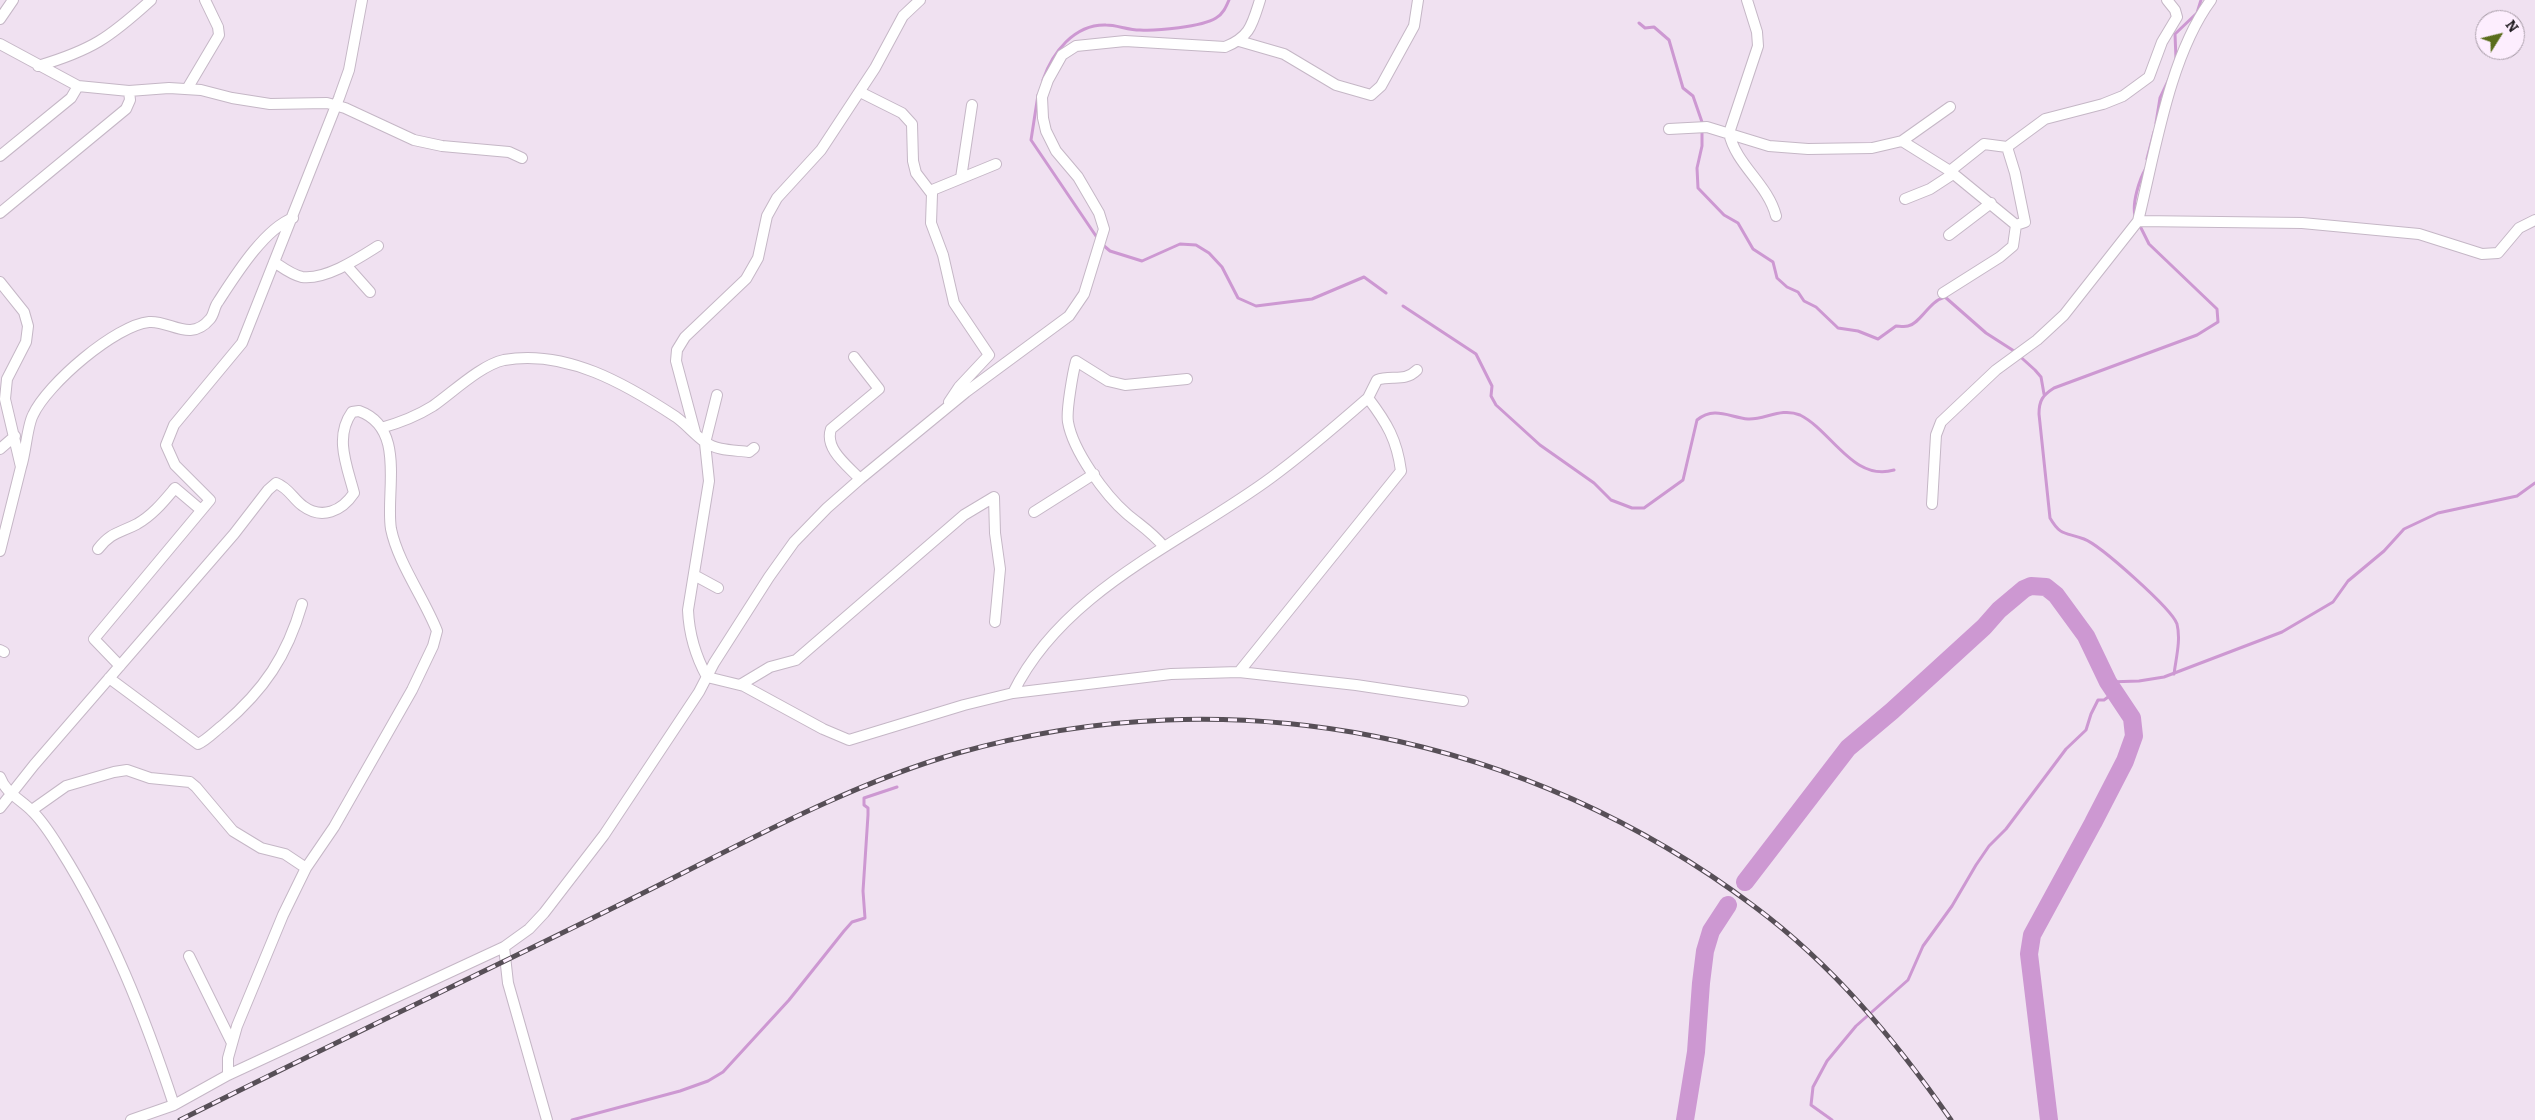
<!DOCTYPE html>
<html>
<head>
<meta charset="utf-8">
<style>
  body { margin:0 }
  #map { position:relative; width:2535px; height:1120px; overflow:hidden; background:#f0e1f1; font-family:Bitter,serif }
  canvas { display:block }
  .north { position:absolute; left:2475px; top:10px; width:50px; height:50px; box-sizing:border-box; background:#fdeefe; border:1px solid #a69ba6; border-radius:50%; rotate:54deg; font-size:14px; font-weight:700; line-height:20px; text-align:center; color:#231e23 }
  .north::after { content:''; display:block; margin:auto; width:18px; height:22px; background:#5a6d1c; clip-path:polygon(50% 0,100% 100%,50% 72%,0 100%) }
</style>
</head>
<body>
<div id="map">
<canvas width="2535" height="1120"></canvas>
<div class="north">N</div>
</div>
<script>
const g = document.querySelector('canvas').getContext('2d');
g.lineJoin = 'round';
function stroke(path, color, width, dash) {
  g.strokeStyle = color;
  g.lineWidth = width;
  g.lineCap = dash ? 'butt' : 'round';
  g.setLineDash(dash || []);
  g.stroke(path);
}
const stream = new Path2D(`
  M1639,23L1645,28L1654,27L1669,40L1683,88L1693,96L1702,122
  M2176,59L2175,34L2197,13L2201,0
  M1043,80C1052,53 1074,24 1106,25C1117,25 1128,30 1140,30C1156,31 1202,27 1216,18C1223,14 1226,7 1229,0
  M1038,95L1031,140L1098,239
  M2156,123L2160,98L2169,79
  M1702,131V146L1697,168L1698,188L1724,215L1738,223L1753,249L1773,262L1777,278L1787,287L1798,292L1804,301L1816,307L1838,328L1858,331L1878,339L1896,326C1899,326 1904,327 1908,326C1920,324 1929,301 1945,297L1986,333L2014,351L2035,370L2041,377L2044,394
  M2147,159L2154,132
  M2135,216C2132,203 2139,180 2146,168
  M2139,224L2149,244L2217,309L2218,322L2197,335L2054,388C2043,395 2039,400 2039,414L2050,518C2061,537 2066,532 2084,539C2100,545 2172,609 2177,624C2181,640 2176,658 2174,674
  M1103,245L1110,251L1142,261L1180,244L1196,245L1209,253L1222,267L1238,298L1256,306L1312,299L1364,277L1386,293
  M1403,306L1476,354L1492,386L1491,396L1496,405L1540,445L1594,483L1611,500L1632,508H1644L1683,480L1697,420C1714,406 1729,417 1748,419C1765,420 1781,407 1800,415C1832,431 1853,482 1894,470
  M2108,682L2139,681L2164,677L2282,632L2333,602L2348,581L2384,551L2404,529L2438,513L2517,496L2535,483
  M572,1120L680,1091L708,1081L723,1072L789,1000L844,931L852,922L865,918L863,891L868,815V808L864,805V798L897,787
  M1832,1120L1811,1105L1813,1087L1827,1061L1856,1026L1908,980L1923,946L1952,906L1976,865L1989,846L2006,829L2066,749L2086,730L2091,714L2098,700H2104L2115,692`);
const river = new Path2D(`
  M1745,882L1848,748L1892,711L1984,627L1999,610L2024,589L2031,586L2046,587L2056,595L2086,636L2108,682L2132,718L2134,736L2125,761L2093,823L2032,935L2029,954L2049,1120
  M1685,1120L1696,1052L1701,983L1705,951L1711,931L1728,905`);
const street = new Path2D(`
  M1747,0L1757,32L1758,46L1729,133C1736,165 1768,184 1776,216
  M0,19L13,0
  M1239,41L1284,54L1336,85L1371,95L1381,86L1414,26L1418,0
  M0,44L78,86L129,91L169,88L201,90L232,98L270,104L327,103L345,108L414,140L442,146L509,152L522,158
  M38,66C92,50 109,38 151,0
  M187,89L219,35L218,27L205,0
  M860,92L902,113L912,124L913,161L916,173L932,194L931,223L943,255L954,303L989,355L959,387L949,402
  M1669,129L1707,127L1769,146L1808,149L1872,148L1902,141L1950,171L2016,225L2025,222L2015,173L2007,147
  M1902,141L1950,107
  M0,156L71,98L78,86
  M1950,171L1984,144L2007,147L2045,119L2103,104L2123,96L2149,77L2162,42L2177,17L2175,10L2167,0
  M961,178L972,105
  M930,191L996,164
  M1905,199L1930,189L1953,174
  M0,213L126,109L130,100L129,91
  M2138,221C2155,153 2169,57 2211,0
  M1949,235L1991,203
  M274,262C283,268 292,275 302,277C326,280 359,258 378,246
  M346,265L370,292
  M0,282L24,312L28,326L26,342L7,379L5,399L21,467L0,551
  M1943,293L2000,257L2013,246L2016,225
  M854,357L879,389L831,429C824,449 848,466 860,479
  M717,395L705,443L709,481L688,610C689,634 695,655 707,677L744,686L823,729L849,740L964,705L1013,693L1171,674L1239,672L1356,685L1463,701
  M381,428C399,423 417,416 433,406C453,392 481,365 504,360C566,349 626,384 676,417C687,425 695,435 705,442C717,451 735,450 749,452L754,448
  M695,432L676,361L677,350L685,337L746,279L758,258L767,216L777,198L821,150L875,68L903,16L920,0
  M0,449L15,436
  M21,467C26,452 27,426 33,415C47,384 116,325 149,322C170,320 190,343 210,319C214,315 214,307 218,302C235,276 264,229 293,218
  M1932,504L1936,435L1941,422L1996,370L2037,340L2064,315L2138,221L2302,223L2419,234L2482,254L2498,253L2519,228L2535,220
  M1034,512L1094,474
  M1164,547C1153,533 1140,525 1127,514C1105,495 1073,451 1068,422C1066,411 1073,372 1076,361L1108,381L1125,385L1187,379
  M98,549C111,532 120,533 137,524C153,515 164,501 175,488L201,510
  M694,575L718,588
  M0,650L4,652
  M120,666L94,639L210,500L175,465L166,445L174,425L242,343L339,98L349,70L362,0
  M1239,672L1401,471C1397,440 1387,423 1368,398
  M109,678L198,744C207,740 215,731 223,725C264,690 287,656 302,604
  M740,685L770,667L796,660L964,515L994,497L995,533L1000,569L995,622
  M1013,693C1064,589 1183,543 1272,477C1305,453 1337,425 1368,398L1377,380C1391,374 1404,383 1417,370
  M0,777C6,794 22,800 33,812C44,823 52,836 60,849C110,928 145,1017 174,1105
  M0,808L34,765L234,534L268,490L276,483C289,488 293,499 303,506C322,520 342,511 354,493C347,466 334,437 352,412L359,411C407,428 385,493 391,529C398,563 424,598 437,631L433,646L412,690L334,827L306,868L283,915L237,1026L228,1058V1075
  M32,810L66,786L114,772L127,770L150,778L190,782L196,787L233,831L261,848L285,854L306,868
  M504,947L508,983L547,1120
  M189,956L232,1043
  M131,1120L174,1105L228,1075L504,947L529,929L544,913L604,835L699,692L714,663L769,577L794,542L827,508L860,479L966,392L1069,316L1084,294L1104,229L1099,213L1078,177L1056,151L1046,131L1043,118L1042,97L1048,80L1062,55L1076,46L1125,41L1225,47C1250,37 1252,25 1260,0`);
const rail = new Path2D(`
  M180,1120C329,1045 480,974 629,900C737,847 843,786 958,753C1234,675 1527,735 1755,907C1833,965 1896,1041 1951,1120`);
stroke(stream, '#cd98d2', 3);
stroke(river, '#cd98d2', 18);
stroke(street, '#c5b7c6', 12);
stroke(street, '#fff', 10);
stroke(rail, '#574f57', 5);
stroke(rail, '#fdeefe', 3, [9]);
</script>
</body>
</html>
